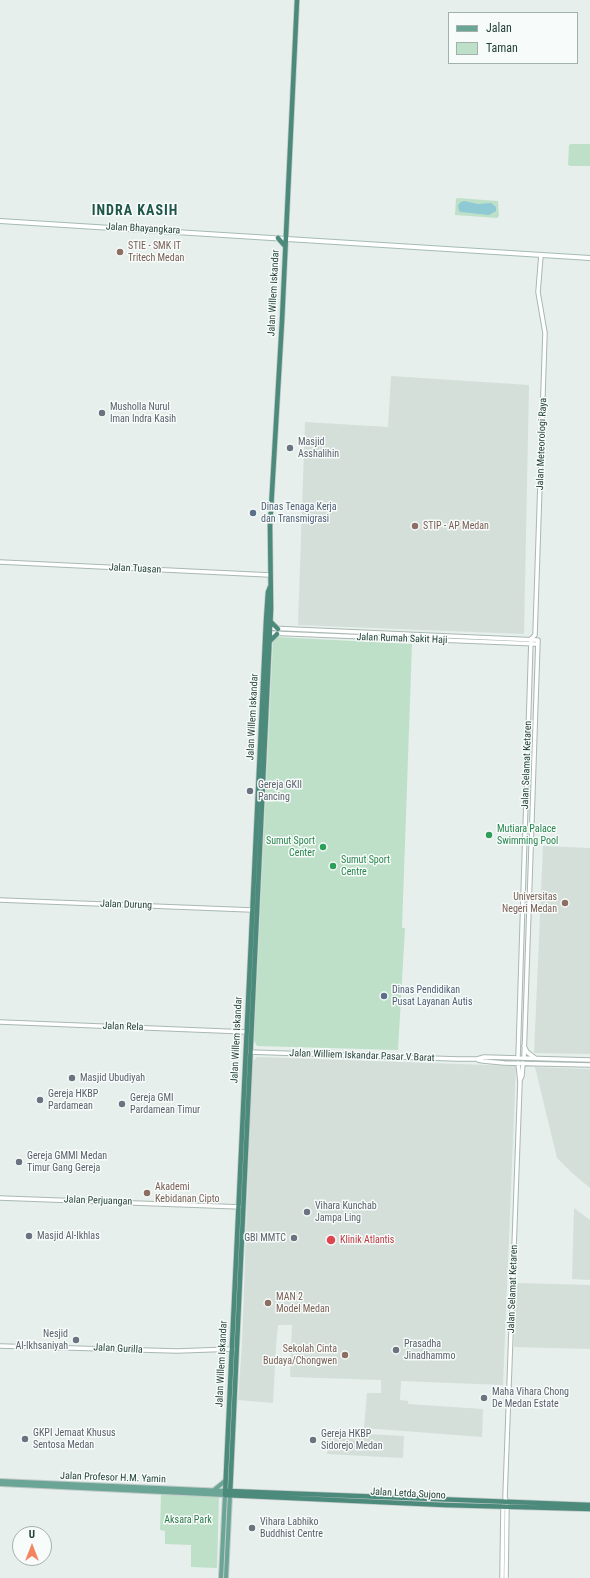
<!DOCTYPE html>
<html>
<head>
<meta charset="utf-8">
<style>
  body { margin:0 }
  #map { position:relative; width:590px; height:1578px; overflow:hidden; background:#e6efeb; font-family:"Roboto Condensed",sans-serif }
  canvas { display:block }
  .legend { position:absolute; left:448px; top:12px; width:130px; height:52px; box-sizing:border-box; background:#f7fbf9; border:1px solid #a3b1ad; margin:0; padding:5px 7px; list-style:none; font-size:12px; color:#24423a }
  .legend li { display:flex; align-items:center; gap:8px; height:20px }
  .legend b { width:20px; border:1px solid #a3b1ad }
  .north { position:absolute; left:12px; top:1526px; width:40px; height:40px; box-sizing:border-box; background:#f7fbf9; border:1px solid #a3b1ad; border-radius:50%; rotate:0deg; font-size:11px; font-weight:700; line-height:16px; text-align:center; color:#24423a }
  .north::after { content:''; display:block; margin:auto; width:14px; height:18px; background:#f4845f; clip-path:polygon(50% 0,100% 100%,50% 72%,0 100%) }
</style>
</head>
<body>
<div id="map">
<canvas width="590" height="1578"></canvas>
<ul class="legend">
<li><b style="height:5px;background:#6aa596"></b>Jalan</li>
<li><b style="height:11px;background:#bfe0c8"></b>Taman</li>
</ul>
<div class="north">U</div>
</div>
<script>
const g = document.querySelector('canvas').getContext('2d');
g.lineJoin = 'round';
function fillPath(path, color) {
  g.fillStyle = color;
  g.fill(path, 'evenodd');
}
function stroke(path, color, width, dash) {
  g.strokeStyle = color;
  g.lineWidth = width;
  g.lineCap = dash ? 'butt' : 'round';
  g.setLineDash(dash || []);
  g.stroke(path);
}
function label(font, color, halo, rows, align = 'center') {
  g.font = font + ' "Roboto Condensed",sans-serif';
  g.lineWidth = 3;
  g.setLineDash([]);
  g.textBaseline = 'middle';
  g.strokeStyle = halo;
  g.fillStyle = color;
  for (const [text, x, y, turn = 0] of rows) {
    g.save();
    g.translate(x, y);
    g.rotate((+turn || 0) * Math.PI / 180);
    g.textAlign = isNaN(turn) ? turn : align;
    if (halo) g.strokeText(text, 0, 0);
    g.fillText(text, 0, 0);
    g.restore();
  }
}
const built = new Path2D(`
  M391,376L529,385L524,634L298,625L305,422L388,427Z
  M543,846L590,848V1054L534,1053Z
  M257,1057L516,1066L503,1385L401,1381L400,1400L408,1401V1404L483,1409L482,1437L364,1428L367,1393H381V1380L290,1377L292,1325H278L276,1346L273,1403L238,1400L242,1345L252,1062Z
  M535,1067L590,1069V1188L571,1172L557,1158Z
  M574,1208L590,1220V1280L572,1279Z
  M516,1283L590,1285V1349L514,1347Z
  M329,1432L404,1436L403,1458L327,1454Z`);
const green = new Path2D(`
  M571,144H590V166H571L568,165L569,145Z
  M457,198L498,201L499,216L497,218L455,215L456,199Z
  M276,637L412,644L402,928H405L398,1050L257,1046L254,1041L273,640Z
  M161,1494L219,1496L217,1568L191,1567V1545L165,1544V1531L160,1530Z`);
const water = new Path2D(`
  M464,201L478,204L491,203L496,207V211L489,215L461,212L459,211L458,205L461,202Z`);
const tertiary = new Path2D(`
  M0,562L270,575
  M268,628L538,640
  M269,633L538,644
  M0,900L252,910
  M0,1022L247,1032
  M524,1046L527,1052L535,1058
  M249,1052L458,1059H477L484,1057L590,1060
  M518,1058L531,639L535,635L545,333L538,292L541,255
  M524,1058L538,640
  M478,1060L483,1061L504,1063L590,1065
  M520,1080L522,1076L523,1063
  M0,1198L241,1207
  M0,1346L177,1351L233,1349
  M502,1578L503,1506
  M506,1578L507,1506L505,1497L520,1082L518,1063`);
const secondary = new Path2D(`
  M0,221L590,258`);
const primary = new Path2D(`
  M0,1481L225,1491
  M0,1484L225,1495L221,1578
  M214,1490L225,1481
  M226,1578L230,1495`);
const trunk = new Path2D(`
  M278,238L285,246
  M270,587L268,592L266,621L225,1495L445,1505L590,1509
  M270,621L278,629
  M270,641L277,634
  M228,1491L590,1505
  M230,1495L271,609L270,526L282,321L297,0`);
const markers = [
  [120,252,4,"#8d6e63"],
  [102,413,4,"#6b7280"],
  [290,448,4,"#6b7280"],
  [253,513,4,"#5c6f8a"],
  [415,526,4,"#8d6e63"],
  [250,791,4,"#6b7280"],
  [489,835,4,"#2e9e5b"],
  [323,847,4,"#2e9e5b"],
  [333,866,4,"#2e9e5b"],
  [565,903,4,"#8d6e63"],
  [384,996,4,"#5c6f8a"],
  [72,1078,4,"#6b7280"],
  [40,1100,4,"#6b7280"],
  [122,1104,4,"#6b7280"],
  [19,1162,4,"#6b7280"],
  [147,1193,4,"#8d6e63"],
  [307,1212,4,"#6b7280"],
  [29,1236,4,"#6b7280"],
  [294,1238,4,"#6b7280"],
  [331,1240,5,"#e0444e"],
  [268,1303,4,"#8d6e63"],
  [76,1340,4,"#6b7280"],
  [396,1350,4,"#6b7280"],
  [345,1355,4,"#8d6e63"],
  [484,1398,4,"#6b7280"],
  [25,1439,4,"#6b7280"],
  [313,1440,4,"#6b7280"],
  [252,1528,4,"#6b7280"]
];
const streetNames = [
  ["Jalan Bhayangkara",143,229,3],
  ["Jalan Willem Iskandar",274,293,-87],
  ["Jalan Meteorologi Raya",542,444,-88],
  ["Jalan Tuasan",135,569,3],
  ["Jalan Rumah Sakit Haji",402,639,2],
  ["Jalan Willem Iskandar",253,717,-87],
  ["Jalan Selamat Ketaren",527,765,-88],
  ["Jalan Durung",126,905,2],
  ["Jalan Rela",123,1027,2],
  ["Jalan Willem Iskandar",237,1040,-87],
  ["Jalan Williem Iskandar Pasar V Barat",362,1056,2],
  ["Jalan Perjuangan",98,1201,2],
  ["Jalan Selamat Ketaren",513,1289,-88],
  ["Jalan Gurilla",118,1349,3],
  ["Jalan Willem Iskandar",222,1364,-87],
  ["Jalan Profesor H.M. Yamin",113,1478,2],
  ["Jalan Letda Sujono",408,1494,3]
];
const educationNames = [
  ["STIE - SMK IT",128,246],
  ["Tritech Medan",128,258],
  ["STIP - AP Medan",423,526],
  ["Universitas",557,897,"right"],
  ["Negeri Medan",557,909,"right"],
  ["Akademi",155,1187],
  ["Kebidanan Cipto",155,1199],
  ["MAN 2",276,1297],
  ["Model Medan",276,1309],
  ["Sekolah Cinta",337,1349,"right"],
  ["Budaya/Chongwen",337,1361,"right"]
];
const worshipNames = [
  ["Musholla Nurul",110,407],
  ["Iman Indra Kasih",110,419],
  ["Masjid",298,442],
  ["Asshalihin",298,454],
  ["Gereja GKII",258,785],
  ["Pancing",258,797],
  ["Masjid Ubudiyah",80,1078],
  ["Gereja HKBP",48,1094],
  ["Pardamean",48,1106],
  ["Gereja GMI",130,1098],
  ["Pardamean Timur",130,1110],
  ["Gereja GMMI Medan",27,1156],
  ["Timur Gang Gereja",27,1168],
  ["Vihara Kunchab",315,1206],
  ["Jampa Ling",315,1218],
  ["Masjid Al-Ikhlas",37,1236],
  ["GBI MMTC",286,1238,"right"],
  ["Nesjid",68,1334,"right"],
  ["Al-Ikhsaniyah",68,1346,"right"],
  ["Prasadha",404,1344],
  ["Jinadhammo",404,1356],
  ["Maha Vihara Chong",492,1392],
  ["De Medan Estate",492,1404],
  ["GKPI Jemaat Khusus",33,1433],
  ["Sentosa Medan",33,1445],
  ["Gereja HKBP",321,1434],
  ["Sidorejo Medan",321,1446],
  ["Vihara Labhiko",260,1522],
  ["Buddhist Centre",260,1534]
];
const serviceNames = [
  ["Dinas Tenaga Kerja",261,507],
  ["dan Transmigrasi",261,519],
  ["Dinas Pendidikan",392,990],
  ["Pusat Layanan Autis",392,1002]
];
const leisureNames = [
  ["Mutiara Palace",497,829],
  ["Swimming Pool",497,841],
  ["Sumut Sport",315,841,"right"],
  ["Center",315,853,"right"],
  ["Sumut Sport",341,860],
  ["Centre",341,872]
];
const healthNames = [
  ["Klinik Atlantis",340,1240]
];
const parkNames = [
  ["Aksara Park",188,1520]
];
const districtNames = [
  ["INDRA KASIH",135,211]
];
fillPath(built, '#d4dfda');
fillPath(green, '#bfe0c8');
fillPath(water, '#8ec9d4');
stroke(tertiary, '#a8b8b2', 5.5);
stroke(secondary, '#a4bbb3', 6);
stroke(primary, '#c2cac8', 6);
stroke(trunk, '#c2cac8', 6);
stroke(tertiary, '#fff', 3.5);
stroke(secondary, '#fff', 4);
stroke(primary, '#6aa596', 4);
stroke(trunk, '#4c8a7c', 4.5);
for (const [x, y, r, color] of markers) {
  const dot = new Path2D();
  dot.arc(x, y, r, 0, 2 * Math.PI);
  g.fillStyle = color;
  g.fill(dot);
  stroke(dot, '#f7fbf9', 1.5);
}
label('10px', '#24423a', '#f7fbf9', streetNames);
label('10px', '#785e54', '#f7fbf9', educationNames, 'left');
label('10px', '#5b616d', '#f7fbf9', worshipNames, 'left');
label('10px', '#4e5e75', '#f7fbf9', serviceNames, 'left');
label('10px', '#27864d', '#f7fbf9', leisureNames, 'left');
label('10px', '#be3a42', '#f7fbf9', healthNames, 'left');
label('10px', '#2d7a4b', '#f7fbf9', parkNames);
g.letterSpacing = '1px';
label('bold 14px', '#1f5548', '#f7fbf9', districtNames);
g.letterSpacing = '0px';
</script>
</body>
</html>
